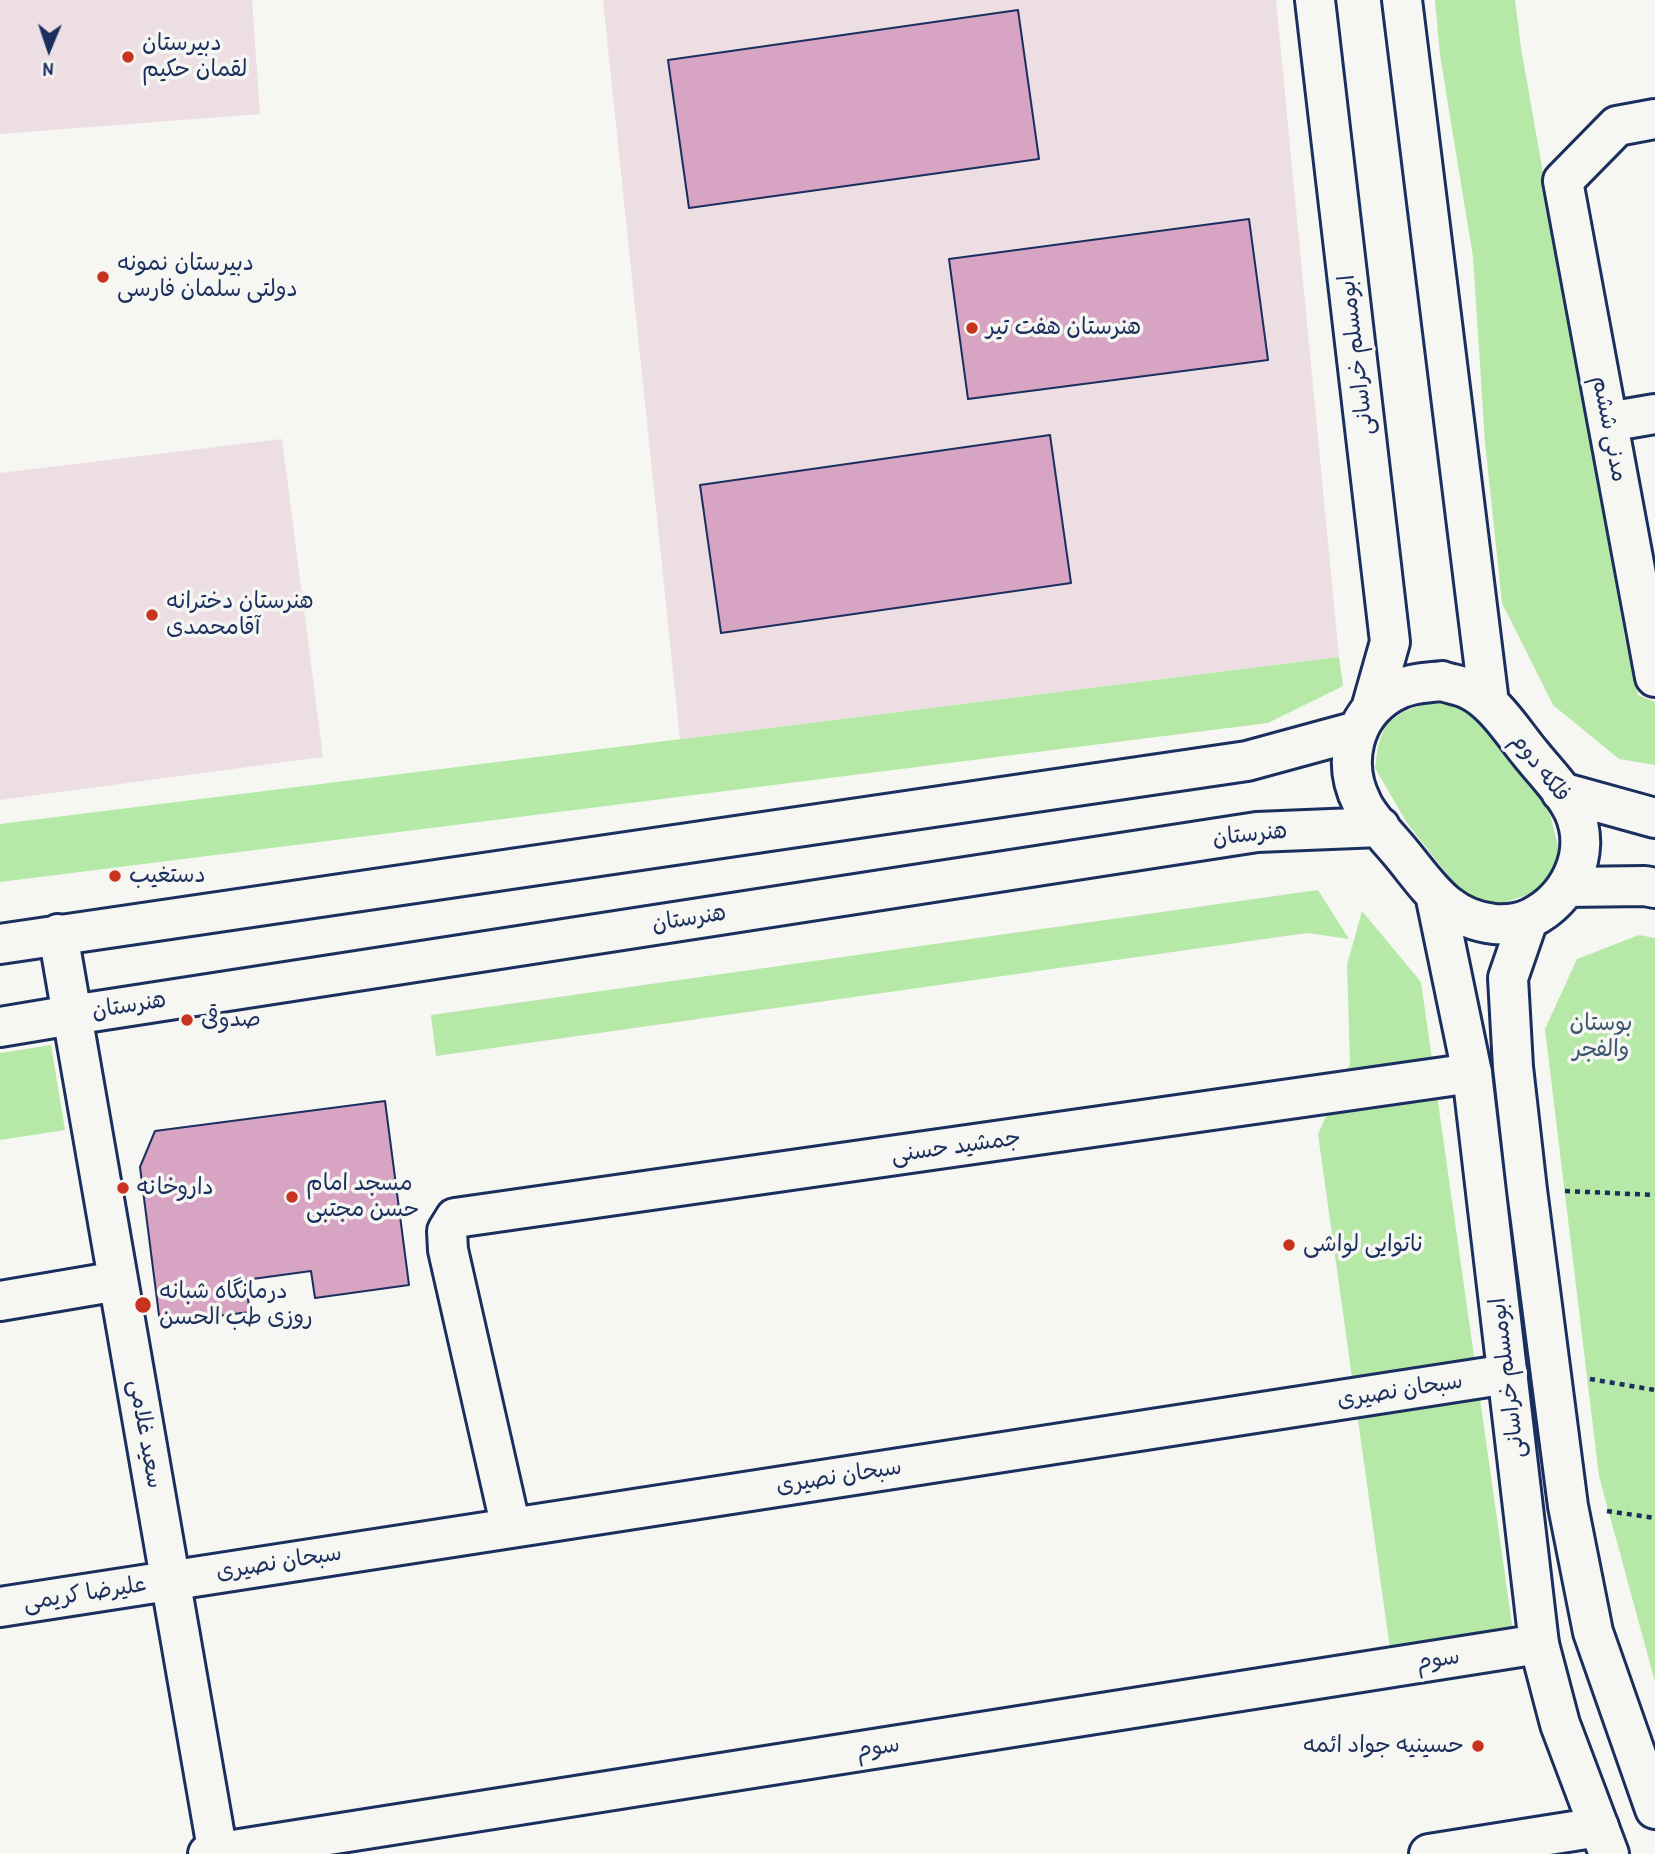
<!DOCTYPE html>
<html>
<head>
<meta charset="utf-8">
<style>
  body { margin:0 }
  #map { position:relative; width:1655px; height:1854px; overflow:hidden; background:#f6f6f2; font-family:"Patrick Hand",sans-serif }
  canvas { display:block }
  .north { position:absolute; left:14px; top:14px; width:70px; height:70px; -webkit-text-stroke:5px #f6f6f2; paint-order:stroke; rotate:182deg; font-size:19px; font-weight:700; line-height:28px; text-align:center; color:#1b2f5e }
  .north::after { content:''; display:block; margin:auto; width:24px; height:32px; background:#1b2f5e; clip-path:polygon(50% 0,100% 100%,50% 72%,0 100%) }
</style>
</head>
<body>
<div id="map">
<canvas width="1655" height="1854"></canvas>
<div class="north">N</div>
</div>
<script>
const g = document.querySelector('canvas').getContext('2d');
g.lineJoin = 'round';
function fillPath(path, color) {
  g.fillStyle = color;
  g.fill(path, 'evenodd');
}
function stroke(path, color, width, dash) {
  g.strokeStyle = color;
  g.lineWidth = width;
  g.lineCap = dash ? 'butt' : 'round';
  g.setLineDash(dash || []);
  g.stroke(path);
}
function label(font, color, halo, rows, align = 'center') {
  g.font = font + ' "Patrick Hand","Playpen Sans Arabic",sans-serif';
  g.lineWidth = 7;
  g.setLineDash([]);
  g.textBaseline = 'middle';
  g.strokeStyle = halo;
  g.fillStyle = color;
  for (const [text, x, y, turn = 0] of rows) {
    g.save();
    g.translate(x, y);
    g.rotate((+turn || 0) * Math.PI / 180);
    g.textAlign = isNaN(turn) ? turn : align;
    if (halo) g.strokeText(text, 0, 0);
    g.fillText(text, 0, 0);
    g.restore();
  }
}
const built = new Path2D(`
  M0,0H252L260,114L0,134Z
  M603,0H1276L1339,657L680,739Z
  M282,439L323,757L0,800V473Z`);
const green = new Path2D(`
  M1435,0H1515L1521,48L1625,638L1638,695L1655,702V765L1619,759L1553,705L1502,603L1485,442L1473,257L1440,55Z
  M1339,657L1343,686L1268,723L0,882V824Z
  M1461,703L1510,757L1547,803L1559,850L1551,875L1533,893L1497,905L1464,896L1407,823L1375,768L1378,746L1386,724L1403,712L1423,704Z
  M1318,890L1349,939L1307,933L436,1056L431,1015Z
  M1362,911L1421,982L1515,1646L1392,1663L1318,1134L1350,1064L1347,965Z
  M1639,935L1655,938V1682L1599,1476L1545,1029L1577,959Z
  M51,1045L65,1130L0,1140V1053Z`);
const building = new Path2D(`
  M1018,10L1039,159L689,208L668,60Z
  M1249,219L1268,360L968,399L949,259Z
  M1050,435L1071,583L721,633L700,485Z
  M385,1101L409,1285L315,1298L311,1271L245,1280L250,1312L160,1323L140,1167L155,1131Z`);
const path = new Path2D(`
  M1565,1191L1655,1195
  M1590,1379L1655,1390
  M1607,1511L1655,1518`);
const street = new Path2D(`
  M1655,119L1617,126L1563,181L1655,677
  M1608,422L1655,414
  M72,1015L218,1854
  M0,1301L118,1281
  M511,1528L448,1250L447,1231L455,1218L1472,1073
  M0,1607L1508,1374
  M208,1854L1539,1644
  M1429,1854L1599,1827`);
const secondary = new Path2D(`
  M1315,0L1390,642L1371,709
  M1402,0L1489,703
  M1442,681C1450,684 1460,685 1468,689C1494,701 1512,731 1530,753C1545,772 1564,790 1574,812C1592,854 1569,899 1531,918C1520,923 1505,925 1494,924C1447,919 1429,887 1401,853C1389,838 1370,820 1362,803C1342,764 1352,716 1391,693C1407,683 1425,683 1442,681Z
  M1561,792L1655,818
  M1567,887L1645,886L1655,888
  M1435,894L1472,1073L1539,1644L1560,1724L1609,1854
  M1528,920L1508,978L1513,1067L1527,1190L1568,1506L1593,1632L1655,1809
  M58,934L72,1015
  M0,944L1247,761L1357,731
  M0,1027L72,1015L1257,832L1380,827`);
const markers = [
  [128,57,7,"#c8321e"],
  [103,277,7,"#c8321e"],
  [972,328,7,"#c8321e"],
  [152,615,7,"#c8321e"],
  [115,876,7,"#c8321e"],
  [187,1020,7,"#c8321e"],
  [123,1188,7,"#c8321e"],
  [292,1197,7,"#c8321e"],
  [1289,1245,7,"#c8321e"],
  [143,1305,9,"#c8321e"],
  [1478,1746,7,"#c8321e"]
];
const poiNames = [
  ["دبیرستان",142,44],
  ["لقمان حکیم",142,70],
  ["دبیرستان نمونه",117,264],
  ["دولتی سلمان فارسی",117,290],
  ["هنرستان هفت تیر",986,328],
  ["هنرستان دخترانه",166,602],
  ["آقامحمدی",166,628],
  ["دستغیب",129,876],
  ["صدوقی",201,1020],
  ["مسجد امام",306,1184],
  ["حسن مجتبی",306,1210],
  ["داروخانه",137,1188],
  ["ناتوایی لواشی",1303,1245],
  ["درمانگاه شبانه",159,1292],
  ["روزی طب الحسن",159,1318],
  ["حسینیه جواد ائمه",1464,1746,"right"]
];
const streetNames = [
  ["ابومسلم خراسانی",1357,355,-97],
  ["مدنی ششم",1609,429,79],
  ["فلکه دوم",1540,768,52],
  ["هنرستان",1250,835,-6],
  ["هنرستان",689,919,-9],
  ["هنرستان",129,1006,-9],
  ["جمشید حسنی",956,1147,-8],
  ["ابومسلم خراسانی",1508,1378,-97],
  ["سبحان نصیری",1400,1391,-9],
  ["سعید غلامی",145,1434,80],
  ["سبحان نصیری",839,1477,-9],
  ["سبحان نصیری",279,1563,-9],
  ["علیرضا کریمی",85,1594,-9],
  ["سوم",1438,1660,-9],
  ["سوم",878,1748,-9]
];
const parkNames = [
  ["بوستان",1601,1024],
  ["والفجر",1601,1050]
];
fillPath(built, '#eddee4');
fillPath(green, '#b6e8a8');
fillPath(building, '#d7a5c3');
stroke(building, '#1b2f5e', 2);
stroke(street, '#1b2f5e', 44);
stroke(secondary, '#1b2f5e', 44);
stroke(path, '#1b2f5e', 4.5, [5, 5]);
stroke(street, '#f6f6f2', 38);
stroke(secondary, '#f6f6f2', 38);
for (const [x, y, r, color] of markers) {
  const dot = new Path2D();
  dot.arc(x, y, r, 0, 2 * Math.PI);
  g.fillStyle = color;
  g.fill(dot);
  stroke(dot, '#f6f6f2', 2.5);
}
label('23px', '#1b2f5e', '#f6f6f2', poiNames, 'left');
label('23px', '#1b2f5e', '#f6f6f2', streetNames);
label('23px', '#3a546d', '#f6f6f2', parkNames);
</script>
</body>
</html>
